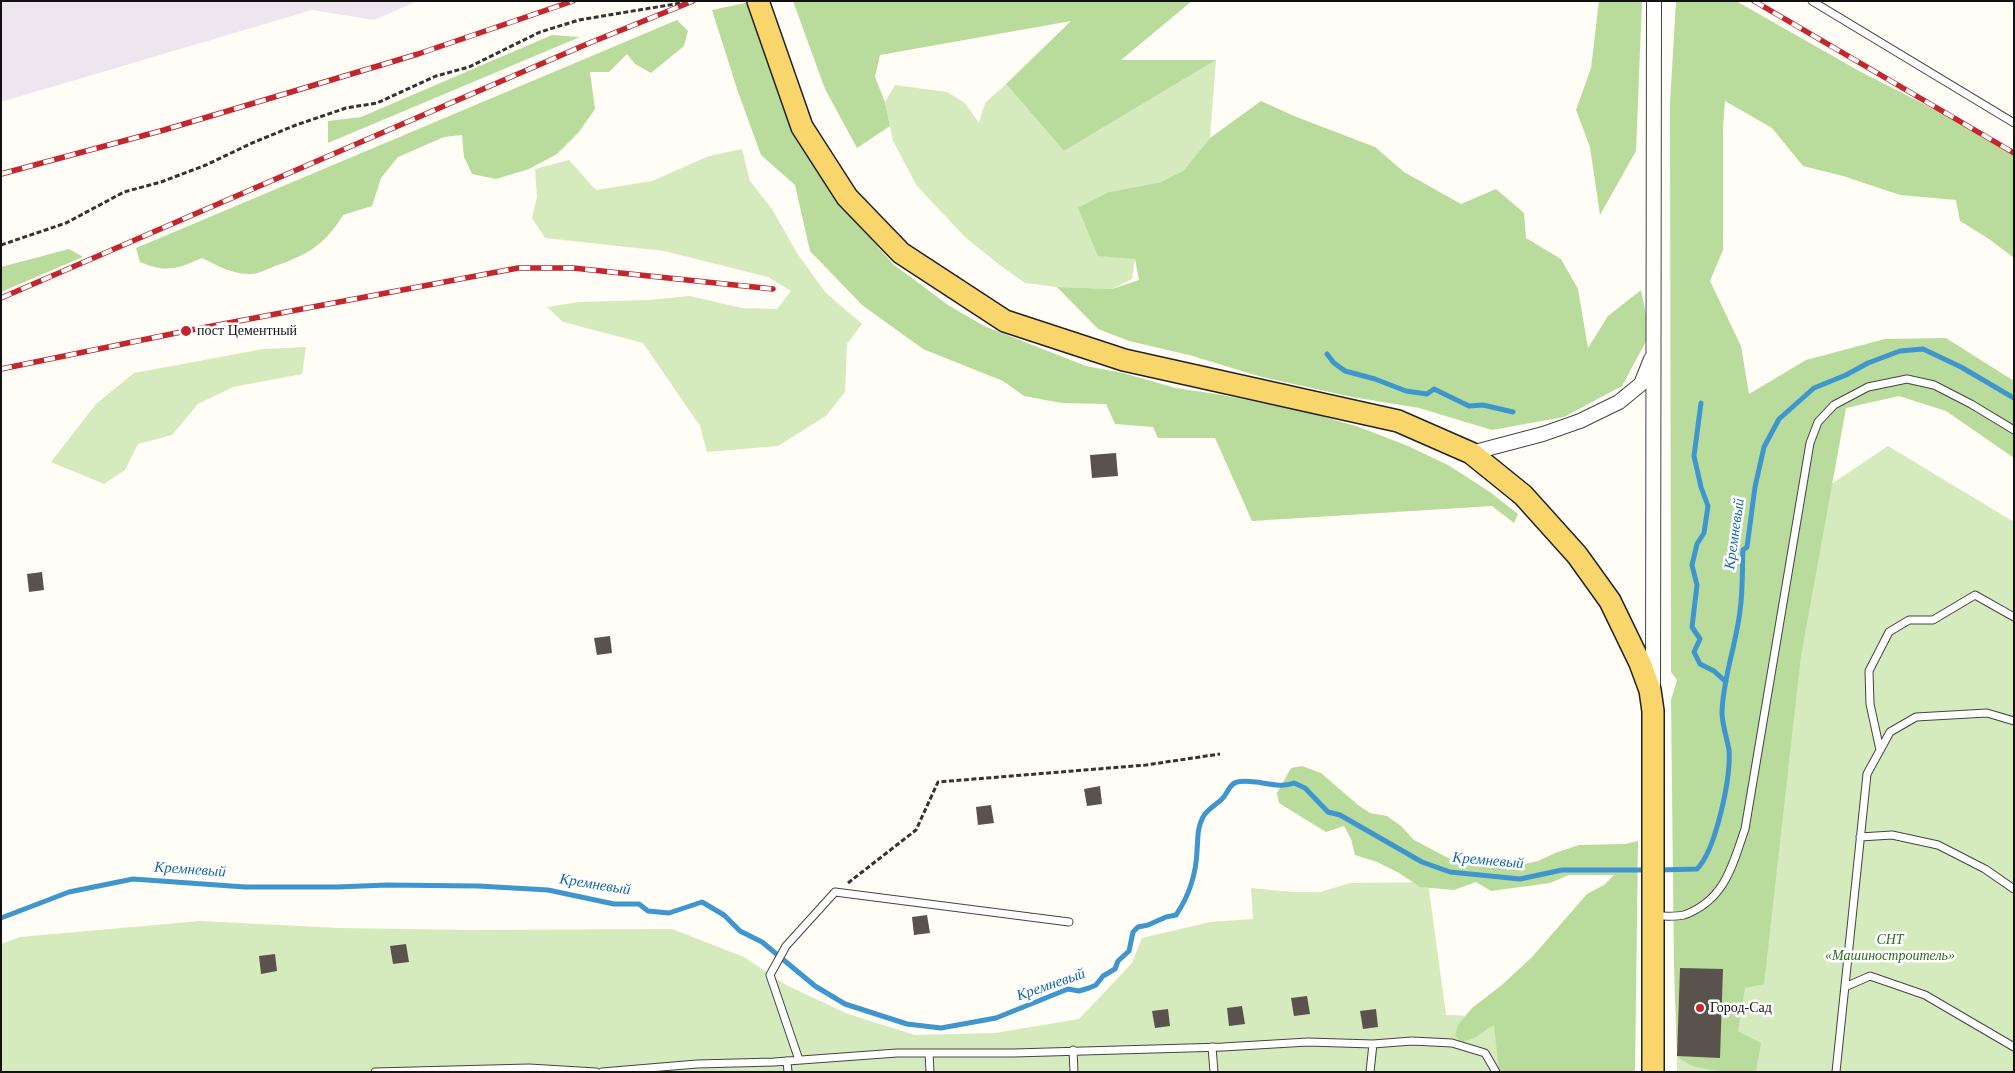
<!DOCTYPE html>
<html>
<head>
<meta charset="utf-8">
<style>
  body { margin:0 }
  #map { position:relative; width:2015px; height:1073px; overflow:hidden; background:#fffdf5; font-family:Georgia,serif }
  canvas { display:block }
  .frame { position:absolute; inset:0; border:2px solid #111; pointer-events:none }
</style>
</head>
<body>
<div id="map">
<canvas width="2015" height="1073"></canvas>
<div class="frame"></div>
</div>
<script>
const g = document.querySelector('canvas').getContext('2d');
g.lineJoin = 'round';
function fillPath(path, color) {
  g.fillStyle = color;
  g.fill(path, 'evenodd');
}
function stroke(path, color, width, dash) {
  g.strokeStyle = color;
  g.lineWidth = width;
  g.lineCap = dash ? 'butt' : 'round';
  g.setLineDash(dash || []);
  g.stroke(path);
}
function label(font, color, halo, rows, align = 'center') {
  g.font = font + ' Georgia,serif';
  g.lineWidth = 5;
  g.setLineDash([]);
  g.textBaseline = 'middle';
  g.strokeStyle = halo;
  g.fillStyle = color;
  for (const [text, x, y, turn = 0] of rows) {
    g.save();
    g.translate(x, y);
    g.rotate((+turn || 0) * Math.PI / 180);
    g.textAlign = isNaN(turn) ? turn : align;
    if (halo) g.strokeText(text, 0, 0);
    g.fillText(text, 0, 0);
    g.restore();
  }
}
const industrial = new Path2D(`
  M1,1H418L374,20L312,10L1,102Z`);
const green = new Path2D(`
  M1216,60L1210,138L1183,171L1161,182L1109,192L1135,259L1132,279L1112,289L1057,287L1025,283L1001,266L965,237L917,186L893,141L885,102L895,85L947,92L965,103L979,123L985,103L1006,84L1064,151Z
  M742,149L750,181L772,209L797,253L825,292L862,324L847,344L845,392L826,416L778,446L707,452L700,426L643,343L563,322L547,307L579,302L649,300L690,296L742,308L777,309L791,291L768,277L664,251L545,238L532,218L537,197L535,169L569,160L596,190L652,181L709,156Z
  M306,347L302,374L233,387L198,404L172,435L138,444L125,470L104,484L51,462L96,404L134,373L263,349Z
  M1888,446L2014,522V1072H1677V1056L1821,491Z
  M1428,882L1446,1015L1502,1017L1510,1072H1V944L20,937L200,921L339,928L471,930L672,929L744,957L786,985L848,1014L915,1035L995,1033L1079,1019L1132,963L1142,938L1210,922L1253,919L1251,888L1292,892H1320L1350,883Z`);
const forest = new Path2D(`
  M793,1H1192L1121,60H1216L1064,151L1006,84L1071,21L880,55L875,77L885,102L890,126L857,148L825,89Z
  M1599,1H1642L1636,151L1600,215L1590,147L1576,110L1591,68Z
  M1676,1H1736L1861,72L2014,150V258L1989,239L1960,221L1956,200L1900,195L1843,176L1803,166L1772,128L1725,101L1723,128V250L1710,281L1741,346L1749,394L1806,360L1885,339L1946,338L2014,381V458L1946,411L1899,396L1846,408L1801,656L1764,984L1745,988L1738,1031L1761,1043L1756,1072C1733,1072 1693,1073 1677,1056L1674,968L1671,700L1677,680L1671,672L1670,103Z
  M750,2L835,198L893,264L948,305L984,326L1086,366L1123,373L1176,388L1222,395L1311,413L1359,427L1408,446L1448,465L1490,492L1518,514L1514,523L1492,506L1252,521L1215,438H1158L1153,427L1115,424L1106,404L1062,403L1024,396L1003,381L923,349L862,305L810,251L795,185L761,155L738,92L712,10Z
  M677,20L688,31L684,46L651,73L635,64L627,54L609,72H590L595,109L579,132L557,154L529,169L496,179L472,174L464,157L462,135L444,137L398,157L381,178L372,206L343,215C325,245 307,255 275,266C268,269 260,273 253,274C234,275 218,266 202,258C177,269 166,273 140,262L136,248Z
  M552,35L580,37L328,143V121L361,117Z
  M1261,101L1294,116L1375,147L1404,172L1461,204L1496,189L1524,213L1526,238L1561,259L1578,289L1588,348L1608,316L1641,290L1650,334L1622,386L1564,417L1492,430L1419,408L1352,397L1262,377L1189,355L1129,341L1098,329L1057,287L1112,289L1139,280L1135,259L1098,256L1078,208L1109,192L1161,182L1183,171L1210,138Z
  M69,249L83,257L1,292V267Z
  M1302,766L1321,773L1358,805L1370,813L1387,816L1401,826L1414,840L1450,859L1471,863L1486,860L1520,865L1538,861L1555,853L1579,845L1625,844L1638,841L1635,1072H1499L1494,1025C1479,1033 1478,1039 1461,1042L1455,1036L1458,1025L1472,1008L1503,984L1532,957L1587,894L1604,885L1614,875H1569L1550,883L1491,891L1476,882L1454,890L1420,887L1399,873L1377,862L1355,855L1351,839L1344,826L1326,832L1279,803L1277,793L1291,768Z`);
const stream = new Path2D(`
  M1327,354L1334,363L1345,371L1375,379L1406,391L1427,394L1434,389L1469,406L1483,405L1513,412
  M1701,403L1694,456L1701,487L1708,506L1704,533L1697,544L1692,565L1697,585L1692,627L1700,639L1694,652L1700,664L1714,671L1726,682
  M1658,870L1697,869C1716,850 1731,777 1729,750C1727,738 1722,725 1722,712C1723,678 1736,645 1740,611C1743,591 1742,570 1743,550L1747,547L1755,487L1764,447L1779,419L1814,388L1846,375L1868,363L1900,351L1923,349L1961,367L2014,398
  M1,918L69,892L133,879L245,887H337L387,885L478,886L548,890L614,904H639L648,911L669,913L702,902L724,915L740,931L762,942L815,986L845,1004L907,1024L941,1028L996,1018L1068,989L1079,991L1089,988L1096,985L1103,976L1115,969L1118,961L1129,951L1133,932L1138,927L1148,925L1166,917L1176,915C1189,896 1196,874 1197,851C1198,839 1197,828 1203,817C1207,809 1216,805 1222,799C1228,793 1229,784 1237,782C1256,778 1277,790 1294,783L1305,788L1328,812L1340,815L1422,862L1450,872L1520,879L1562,870H1647`);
const building = new Path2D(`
  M1116,453L1118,476L1092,478L1090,455Z
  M42,572L44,590L29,592L27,574Z
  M610,636L612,653L597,655L594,638Z
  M1100,786L1102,804L1087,806L1084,789Z
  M991,805L994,823L978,825L976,807Z
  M927,915L930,933L914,935L912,917Z
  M406,944L409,962L393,964L390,946Z
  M275,954L277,971L261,974L259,956Z
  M1680,968L1723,969L1720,1058L1677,1056Z
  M1307,996L1310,1014L1294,1016L1291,998Z
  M1242,1006L1245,1024L1229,1026L1227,1008Z
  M1168,1009L1170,1026L1155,1028L1152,1011Z
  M1376,1009L1378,1027L1363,1029L1360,1011Z`);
const path = new Path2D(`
  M1,245L66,223L124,192L161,182L206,165L252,143L296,125L346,108L377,103L436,76L469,67L540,32L579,20L693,1
  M848,883L916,830L938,782L1146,765L1220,754`);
const service = new Path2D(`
  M1812,1L2014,123
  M1880,750L1870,704L1869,671L1889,632L1909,620H1933L1975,595L2014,617
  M1860,837L1892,835L1938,845L1985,869L2014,889
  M1656,916C1664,916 1676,917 1684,915C1725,900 1732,866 1745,829L1810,443L1818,422L1834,405L1868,387L1907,379L1934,385L1971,404L2014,430
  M1845,987L1870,976L1925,995L2014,1047
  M1212,1047L1214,1072
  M1073,1050L1074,1072
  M929,1053L930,1072
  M799,1060L770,975L786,946L835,892L1069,922
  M787,1061L788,1072
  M375,1072L529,1068L596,1072
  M602,1072L697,1064L774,1062L897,1053H1014L1223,1047L1308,1042L1373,1044L1412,1041L1452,1043L1485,1053L1496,1072
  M1370,1072L1373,1044
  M1836,1072L1867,774L1890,732L1916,717L1987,713L2014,721`);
const minor = new Path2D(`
  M1471,453L1543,434L1580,421L1619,402L1641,384L1651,359
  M1653,685L1654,1`);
const primary = new Path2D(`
  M758,1L802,127L847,197L901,253L1005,321L1124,360L1398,421L1471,453L1523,495L1577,555L1610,601L1640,663L1650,690L1653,711V1072`);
const rail = new Path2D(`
  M1754,1L2014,153
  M1,174L164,130L418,54L573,1
  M1,298L587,44L693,1
  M1,369L186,331L518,268H573L773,289`);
const markers = [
  [186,331,6,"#c4262e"],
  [1700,1008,5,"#c4262e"]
];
const poiNames = [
  ["пост Цементный",197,331],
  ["Город-Сад",1710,1008]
];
const parkNames = [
  ["СНТ",1890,940],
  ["«Машиностроитель»",1890,956]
];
const waterNames = [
  ["Кремневый",1735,534,-82],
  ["Кремневый",1488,861,5],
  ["Кремневый",190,870,4],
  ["Кремневый",595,885,9],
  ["Кремневый",1051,985,-19]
];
fillPath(industrial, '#eee6ef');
fillPath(green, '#d5ebbd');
fillPath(forest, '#b9dc9c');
stroke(stream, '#3f96cf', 5);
fillPath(building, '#5a524d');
stroke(service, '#444', 9);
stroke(minor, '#444', 16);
stroke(primary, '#222', 24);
stroke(path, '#333', 3, [5, 2.5]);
stroke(service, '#fff', 7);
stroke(minor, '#fff', 14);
stroke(primary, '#f9d66b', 21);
stroke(rail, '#c4262e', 5.5);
stroke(rail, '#fff', 4, [11]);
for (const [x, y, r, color] of markers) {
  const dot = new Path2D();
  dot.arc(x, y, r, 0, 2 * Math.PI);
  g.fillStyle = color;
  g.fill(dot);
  stroke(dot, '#fff', 2);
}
label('14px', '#111', '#fff', poiNames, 'left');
label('italic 14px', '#2f6b1f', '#fff', parkNames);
label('italic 15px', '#1768a6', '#fff', waterNames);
</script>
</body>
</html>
